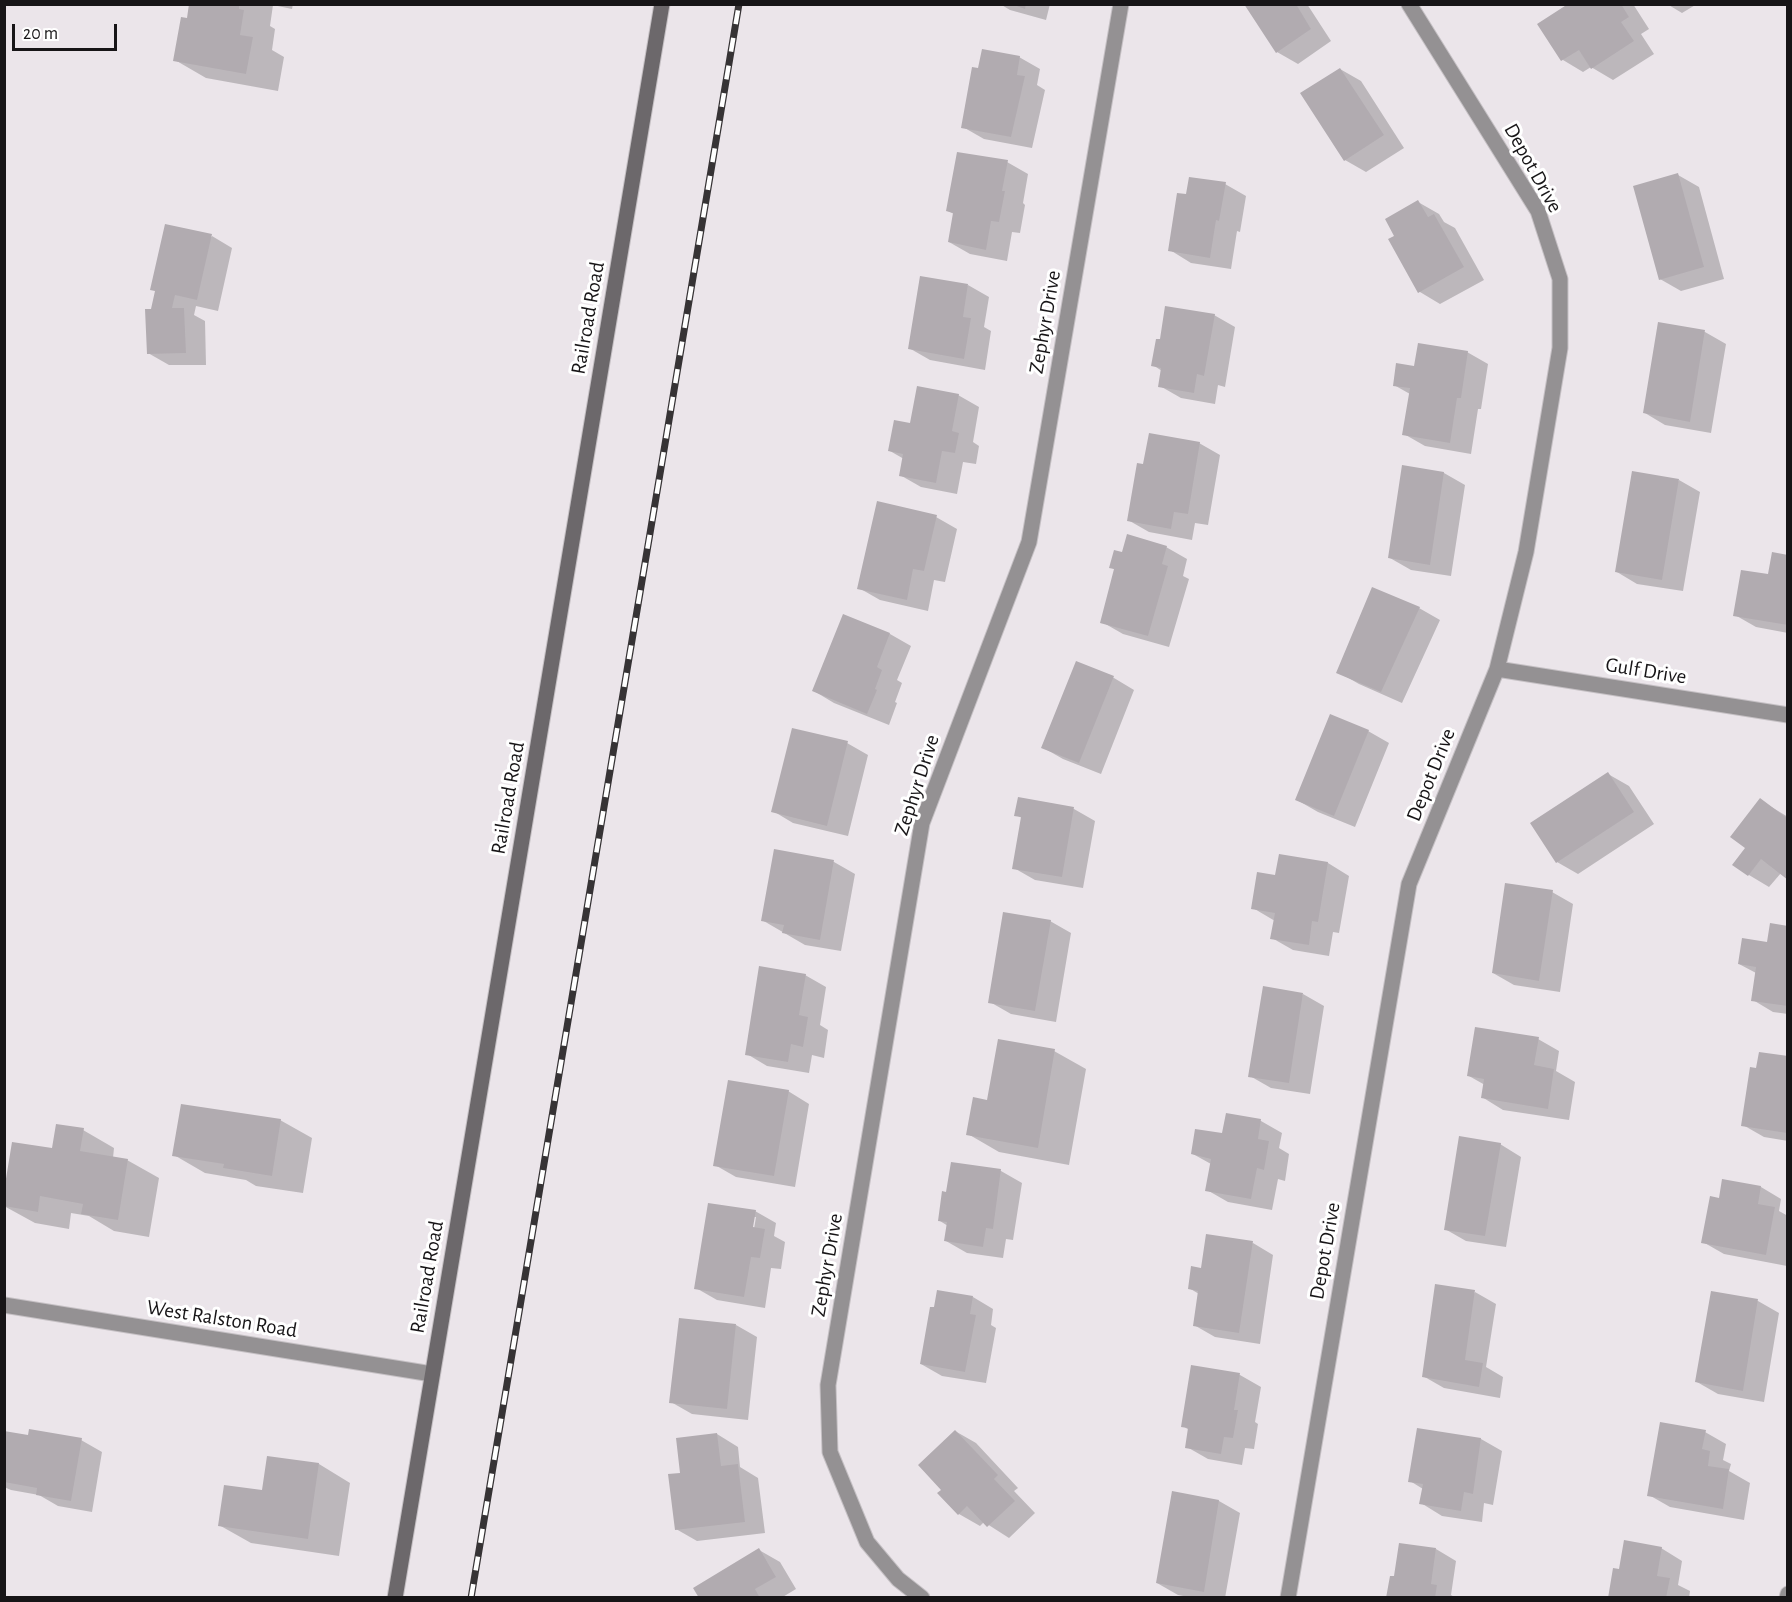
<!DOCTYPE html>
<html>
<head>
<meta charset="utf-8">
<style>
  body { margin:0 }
  #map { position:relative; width:1792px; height:1602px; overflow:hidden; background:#ebe5ea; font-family:"Alegreya Sans",sans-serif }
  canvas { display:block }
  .frame { position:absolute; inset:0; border:6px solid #171517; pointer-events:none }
  .scale { position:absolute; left:12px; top:24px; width:105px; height:27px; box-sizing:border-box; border:3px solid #171517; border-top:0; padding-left:8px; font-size:18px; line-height:21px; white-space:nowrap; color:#171517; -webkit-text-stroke:4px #fff; paint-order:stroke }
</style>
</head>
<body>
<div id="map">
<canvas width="1792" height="1602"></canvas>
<div class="frame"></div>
<div class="scale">20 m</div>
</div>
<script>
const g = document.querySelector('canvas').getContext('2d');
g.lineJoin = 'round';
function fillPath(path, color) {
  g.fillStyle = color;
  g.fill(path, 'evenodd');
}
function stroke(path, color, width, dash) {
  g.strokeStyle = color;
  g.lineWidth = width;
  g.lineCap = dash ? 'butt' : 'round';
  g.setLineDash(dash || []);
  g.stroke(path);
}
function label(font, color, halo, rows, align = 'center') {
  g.font = font + ' "Alegreya Sans",sans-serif';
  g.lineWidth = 6;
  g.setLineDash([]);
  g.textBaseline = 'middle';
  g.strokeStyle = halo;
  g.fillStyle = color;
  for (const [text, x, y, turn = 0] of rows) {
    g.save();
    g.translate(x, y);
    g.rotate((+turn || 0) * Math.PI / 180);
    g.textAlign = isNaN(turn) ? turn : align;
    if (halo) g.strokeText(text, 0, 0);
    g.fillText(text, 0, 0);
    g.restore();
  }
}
const shadow = new Path2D(`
  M191,4H293L292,9L273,5L270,26L275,29L272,50L284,57L278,91L206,78L175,60L188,20Z
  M1000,4H1050L1046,20L1010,10Z
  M1246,4H1307L1331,41L1298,64L1277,52Z
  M1571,4H1633L1649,29L1641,34L1654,54L1613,80L1591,67L1583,72L1563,60Z
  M1667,4H1697L1682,13Z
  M1019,57L1040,69L1037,85L1045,90L1032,148L984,139L963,127L979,70Z
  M1340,69L1361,81L1404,148L1366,172L1345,160Z
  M1007,162L1028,174L1023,203L1025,205L1020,233L1012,232L1007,261L970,254L949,242L954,214L948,211Z
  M1678,175L1699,187L1724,279L1681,291L1660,279Z
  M1225,184L1246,196L1240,232L1237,231L1231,269L1191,263L1170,250L1187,196Z
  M1418,202L1439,214L1444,222L1455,228L1484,280L1440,304L1420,292L1396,236Z
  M212,236L232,248L218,311L196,306L194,315L205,321L206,365H169L148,353L152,310Z
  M968,285L989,297L984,327L991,331L985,370L930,360L909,348Z
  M1214,315L1235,327L1225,387L1218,385L1215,404L1181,398L1160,386L1162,371L1153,365Z
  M1659,324L1705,332L1726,344L1711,433L1665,425L1645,413Z
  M1467,352L1488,364L1481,409H1478L1471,454L1425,446L1404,434L1410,394L1394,385L1415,368Z
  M958,395L979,407L973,442L979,446L976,464L963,462L957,494L921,487L900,475L904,459L890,451L911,425Z
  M1199,443L1220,455L1208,525L1195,523L1192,540L1149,532L1128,520L1144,466Z
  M1403,467L1444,473L1465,485L1451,576L1411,570L1390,558Z
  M1679,480L1700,492L1683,591L1637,584L1617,572Z
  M936,517L957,529L945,582L934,580L928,611L880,600L859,588Z
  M1166,547L1187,559L1183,576L1189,579L1169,647L1123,634L1102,622L1115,570L1111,567L1123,554Z
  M1788,557V633L1756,627L1735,615Z
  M1419,608L1440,620L1402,703L1359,684L1338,672Z
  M843,616L890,634L911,646L897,680L902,683L895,702L897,703L889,725L834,703L814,691Z
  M1077,663L1114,678L1134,690L1101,774L1063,759L1042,747Z
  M1368,731L1389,743L1355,827L1318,812L1297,800Z
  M847,743L868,755L848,836L793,823L773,811Z
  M1608,774L1629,786L1654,824L1578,874L1557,862Z
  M1019,799L1074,809L1095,821L1083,888L1035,880L1014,868L1022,818L1016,815Z
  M1760,800L1788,817V878L1781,873L1769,887L1749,875L1747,848Z
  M775,851L834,862L855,874L841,951L805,945L762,920Z
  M1328,863L1349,876L1339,933L1333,932L1329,956L1293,950L1272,938L1275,921L1253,908L1276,877Z
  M1552,892L1573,904L1560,992L1514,985L1493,973Z
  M1050,921L1071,933L1056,1022L1011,1014L990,1002Z
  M1788,927V1014L1773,1012L1753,1000L1756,973L1739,964Z
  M805,975L826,987L820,1025L828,1030L824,1058L812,1055L809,1073L767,1066L747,1054Z
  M1303,994L1324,1006L1310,1094L1271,1088L1250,1076Z
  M1538,1039L1559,1051L1556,1071L1575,1082L1569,1120L1503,1110L1482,1097L1485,1085L1469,1076Z
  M1054,1051L1086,1069L1069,1165L999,1152L968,1134L988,1101Z
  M1788,1057V1141L1764,1137L1743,1125L1758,1070Z
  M788,1091L809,1104L795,1187L736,1177L715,1165Z
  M1227,1115L1261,1121L1282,1133L1279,1148L1289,1154L1285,1181L1278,1179L1272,1210L1228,1202L1207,1190L1211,1164L1193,1154L1223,1135Z
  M280,1120L312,1138L303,1193L256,1186L246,1180L205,1173L174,1155Z
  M83,1130L114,1148L113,1158L127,1160L159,1178L149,1237L114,1231L89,1216L71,1213L69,1229L35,1223L4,1206L53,1150Z
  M1500,1144L1521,1157L1506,1247L1466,1241L1445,1229Z
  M952,1163L1001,1171L1022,1183L1013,1240L1006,1239L1003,1258L967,1253L946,1241L948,1226L940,1221L948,1193Z
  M1761,1187L1781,1199L1779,1211L1788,1216L1787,1266L1724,1254L1703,1242L1720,1200Z
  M755,1211L776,1223L774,1236L785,1242L781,1269L771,1268L765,1308L717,1300L696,1288ZM753,1217H756L753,1235Z
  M1253,1243L1273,1255L1260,1344L1215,1337L1194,1325L1199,1294L1189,1288L1202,1269Z
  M1475,1292L1496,1304L1486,1367L1503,1377L1500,1398L1444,1388L1423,1376Z
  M1712,1293L1758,1301L1779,1313L1764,1402L1718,1394L1697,1382Z
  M973,1297L993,1309L991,1325L996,1328L986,1383L942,1376L921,1364L935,1309Z
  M736,1325L757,1337L748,1420L692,1414L671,1402Z
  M1192,1367L1240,1375L1261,1387L1255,1422L1258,1424L1254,1449L1245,1448L1242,1465L1208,1459L1187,1447L1189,1430L1183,1426Z
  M1418,1429L1481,1439L1502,1451L1493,1505L1484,1503L1482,1522L1442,1516L1421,1503L1423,1489L1410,1481Z
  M955,1431L976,1443L1018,1488L1014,1491L1035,1513L1009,1538L984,1522L980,1526L959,1514L943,1490Z
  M4,1432L29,1436L81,1440L102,1452L92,1512L58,1506L39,1495L11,1490L4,1487Z
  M1705,1432L1726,1444L1723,1460L1731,1464L1729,1471L1750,1483L1744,1520L1670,1507L1649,1495Z
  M717,1434L738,1447L740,1467L758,1478L765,1533L697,1541L676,1529L681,1474Z
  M319,1464L350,1483L339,1556L251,1543L219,1525L264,1491Z
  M1173,1493L1219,1501L1240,1513L1225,1598H1194L1178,1595L1157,1583Z
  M1661,1548L1682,1561L1678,1585L1690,1591L1689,1598H1609L1620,1571Z
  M1436,1549L1456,1561L1451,1595L1456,1598H1388L1395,1578Z
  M759,1550L780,1562L796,1589L781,1598H701Z`);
const building = new Path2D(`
  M189,4H239V9L244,10L240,35L253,37L246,74L173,61L181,17L187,18Z
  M1011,4H1026L1025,9Z
  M1244,4H1296L1311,29L1276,53Z
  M1568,4H1621L1629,17L1621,22L1634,41L1591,69L1579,50L1561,61L1537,24Z
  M982,49L1020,56L1017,75L1025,76L1011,137L961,128L972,67L978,68Z
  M1340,68L1384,135L1344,161L1300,93Z
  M957,152L1008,160L1002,191H1005L999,222L991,221L986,250L948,242L953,213L946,211Z
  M1678,173L1704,267L1659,280L1633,186Z
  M1189,177L1226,182L1219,221L1216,220L1210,258L1168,251L1177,193L1186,194Z
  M1418,200L1428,217L1434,214L1464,267L1418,293L1388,239L1394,236L1385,219Z
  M165,224L212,234L197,300L175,295L172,308H184L186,353L147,354L145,309H151L155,291L150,290Z
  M920,276L968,284L963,317L971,318L964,359L908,349Z
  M1165,306L1215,314L1204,376L1197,374L1194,393L1158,387L1161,368L1151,366L1156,339H1160Z
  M1658,322L1705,330L1690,422L1643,413Z
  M1418,343L1468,351L1461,398H1457L1450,443L1402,435L1410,388L1393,386L1396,363L1414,366Z
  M917,386L959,394L952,431L959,433L955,453L942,451L936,483L899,476L903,454L888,451L894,420L910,423Z
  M1149,433L1200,442L1188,514L1174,512L1171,529L1127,521L1137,463L1143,464Z
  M1402,465L1444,472L1430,565L1388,558Z
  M1632,471L1679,479L1662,580L1615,572Z
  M877,501L937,515L924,571L913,569L907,600L857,589Z
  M1127,534L1167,546L1162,564L1168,566L1148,636L1100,623L1114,569L1109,568L1114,550L1122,552Z
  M1772,552L1788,555V625L1733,616L1741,570L1768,574Z
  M1372,587L1420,607L1381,692L1336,673Z
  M843,614L890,633L877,667L882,670L875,689L877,690L867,714L812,691Z
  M1076,661L1114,676L1079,763L1041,748Z
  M1330,714L1369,730L1334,816L1295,800Z
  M792,728L848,741L827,826L771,812Z
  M1608,772L1634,812L1556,863L1530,823Z
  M1018,797L1074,807L1062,877L1012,869L1021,817L1014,816Z
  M1760,798L1788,819V880L1761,859L1748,876L1732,865L1745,848L1730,837Z
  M774,849L834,860L820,940L782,933L784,925L761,921Z
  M1279,854L1328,862L1318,922L1312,921L1309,945L1270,939L1275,913L1251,909L1257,872L1275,875Z
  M1505,883L1553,890L1539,981L1492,973Z
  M1003,912L1051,920L1035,1011L988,1003Z
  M1770,923L1788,926V1006L1751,1001L1756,967L1738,964L1742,938L1767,942Z
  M759,966L806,974L799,1015L808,1017L803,1047L791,1044L788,1062L745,1055Z
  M1263,986L1303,993L1289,1083L1248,1077Z
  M1475,1027L1539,1037L1534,1065L1554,1069L1548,1109L1481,1098L1484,1079L1467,1076Z
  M998,1039L1055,1049L1038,1148L966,1135L973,1097L987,1100Z
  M1759,1052L1788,1056L1787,1133L1741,1126L1750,1067L1756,1068Z
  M728,1080L789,1090L774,1176L713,1166Z
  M181,1104L281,1119L272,1176L223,1168L224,1164L172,1156Z
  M1226,1113L1261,1119L1258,1139L1269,1141L1264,1170L1257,1168L1251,1199L1205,1191L1211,1159L1191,1154L1195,1129L1222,1133Z
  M56,1124L84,1128L80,1151L128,1159L118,1220L81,1214L83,1204L40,1196L38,1212L4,1206V1191L12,1142L52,1148Z
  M1459,1136L1501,1143L1485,1236L1444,1230Z
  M951,1162L1001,1169L993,1229L986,1228L983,1247L944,1241L947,1222L938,1221L942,1191L946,1192Z
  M1722,1179L1761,1186L1758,1204L1775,1207L1766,1255L1701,1243L1710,1196L1719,1198Z
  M708,1203L756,1210L753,1227L765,1229L760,1258L751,1257L744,1297L694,1289Z
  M1206,1234L1253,1241L1239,1333L1193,1326L1198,1291L1188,1289L1191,1266L1201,1268Z
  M1435,1284L1475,1290L1465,1360L1483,1363L1479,1387L1422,1377Z
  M937,1290L973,1296L970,1314L976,1315L965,1372L920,1364L930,1307H934Z
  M1711,1291L1758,1299L1743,1391L1695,1382Z
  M679,1318L736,1324L727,1409L669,1403Z
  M1191,1365L1240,1373L1234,1410H1238L1233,1438L1224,1437L1221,1454L1185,1448L1188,1428L1181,1427Z
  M1660,1422L1706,1430L1702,1449L1710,1451L1708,1466L1729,1469L1723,1509L1647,1496Z
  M1417,1428L1481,1438L1473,1494L1464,1492L1461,1511L1419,1504L1423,1484L1408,1482Z
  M29,1429L82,1438L71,1501L36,1495L37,1488L4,1482V1431L28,1435Z
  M955,1430L998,1475L994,1479L1015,1501L987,1527L967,1506L958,1515L937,1493L941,1490L918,1465Z
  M717,1433L721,1466L738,1464L745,1522L675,1530L668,1474L680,1473L676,1438Z
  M267,1456L319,1463L308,1539L218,1526L224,1485L262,1490Z
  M1172,1491L1219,1500L1204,1592L1156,1583Z
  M1624,1540L1662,1547L1657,1576L1670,1578L1666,1598H1608L1613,1568L1619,1569Z
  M1399,1543L1436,1548L1431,1584L1437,1585L1435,1598H1386L1390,1576H1394Z
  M759,1548L776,1577L755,1589L760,1598H699L693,1588Z`);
const street = new Path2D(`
  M1497,669L1788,715
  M4,1305L432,1374
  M922,1598L898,1579L867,1542L830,1452L828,1385L922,823L1029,542L1121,4
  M1288,1598L1409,884L1497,669L1526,552L1560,348V279L1538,211L1409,4
  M1787,1598L1788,1594`);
const secondary = new Path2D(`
  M395,1598L662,4`);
const rail = new Path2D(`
  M471,1598L739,4`);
const streetNames = [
  ["Depot Drive",1533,168,61],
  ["Railroad Road",588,318,-80],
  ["Zephyr Drive",1045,322,-80],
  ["Gulf Drive",1646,671,9],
  ["Depot Drive",1431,775,-68],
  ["Zephyr Drive",917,785,-72],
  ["Railroad Road",508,798,-80],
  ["Depot Drive",1325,1251,-80],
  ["Zephyr Drive",827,1265,-80],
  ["Railroad Road",427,1277,-80],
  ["West Ralston Road",222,1319,9]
];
fillPath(shadow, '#0003');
fillPath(building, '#b1abb0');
stroke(street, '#c5c0c4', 17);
stroke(secondary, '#c5c0c4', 17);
stroke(street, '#949193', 15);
stroke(secondary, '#6c686b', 15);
stroke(rail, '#363335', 7);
stroke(rail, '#fff', 4.5, [14]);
label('21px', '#171517', '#fff', streetNames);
</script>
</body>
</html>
